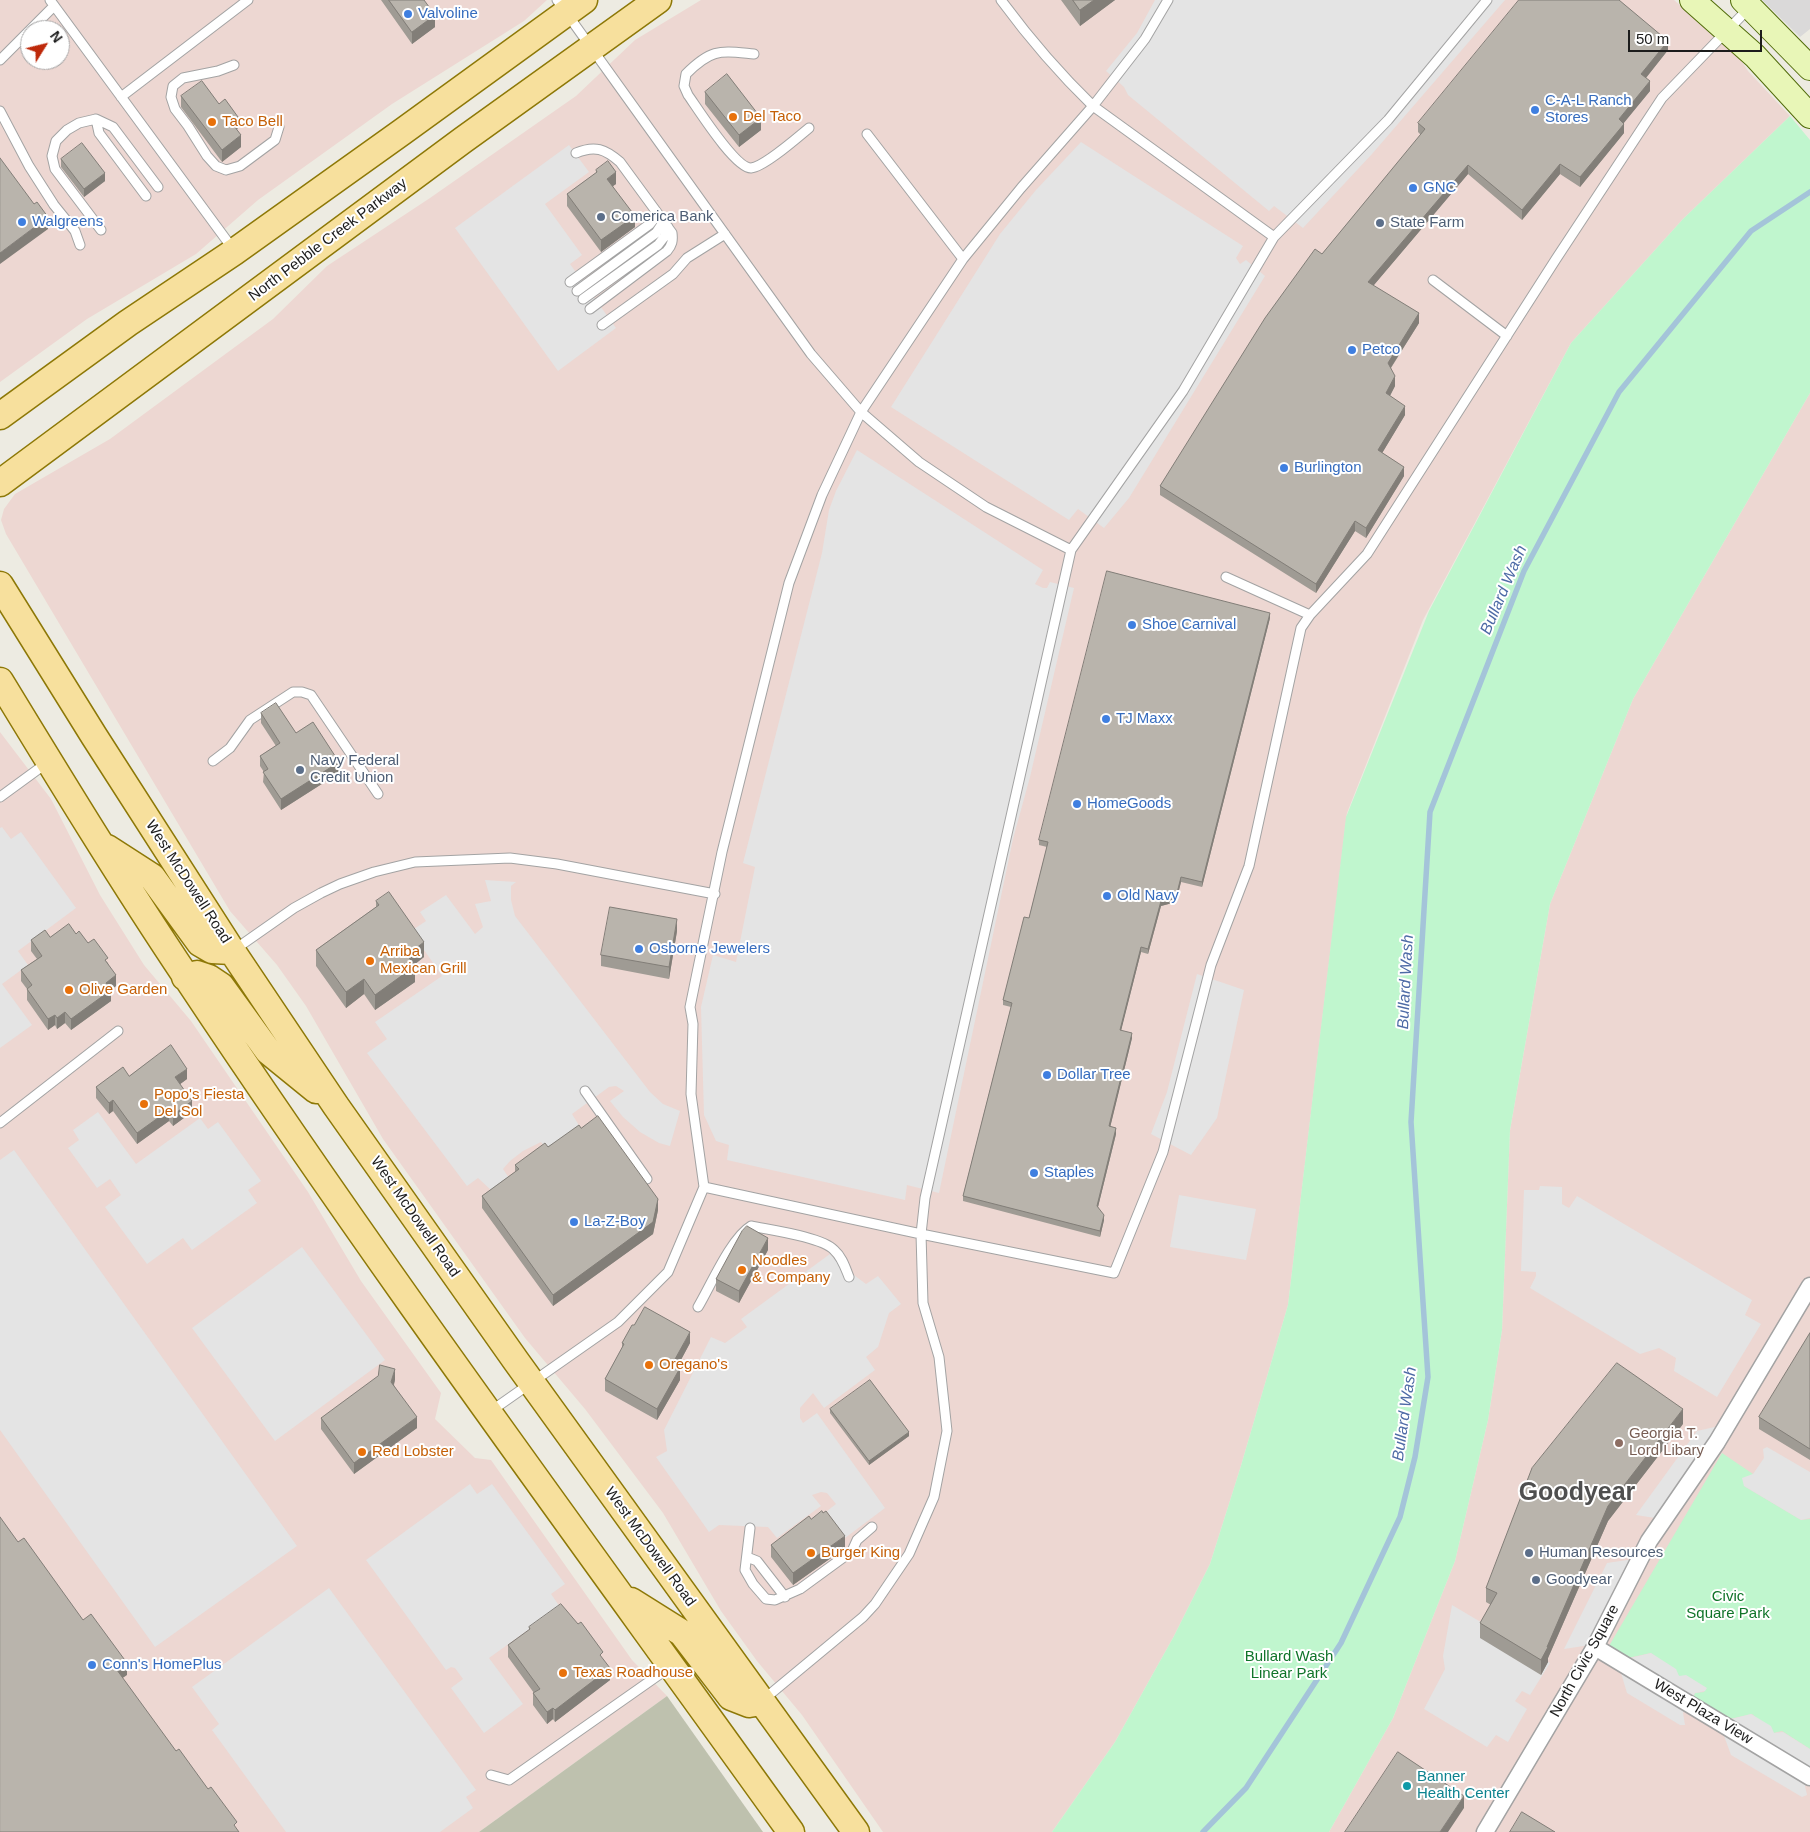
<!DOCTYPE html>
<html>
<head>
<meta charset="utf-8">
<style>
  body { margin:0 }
  #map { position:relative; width:1810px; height:1832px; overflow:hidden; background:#edebe2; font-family:Helvetica,sans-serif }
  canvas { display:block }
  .north { position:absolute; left:20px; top:20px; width:50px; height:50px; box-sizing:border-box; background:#fff; border:1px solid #a4a4a4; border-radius:50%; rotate:54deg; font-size:14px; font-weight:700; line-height:20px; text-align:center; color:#1c1c1c }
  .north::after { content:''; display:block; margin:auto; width:18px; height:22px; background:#be290a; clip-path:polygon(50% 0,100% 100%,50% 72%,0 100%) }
  .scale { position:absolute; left:1628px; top:30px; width:134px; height:22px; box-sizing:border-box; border:2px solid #1c1c1c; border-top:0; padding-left:6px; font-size:15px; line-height:18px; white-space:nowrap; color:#1c1c1c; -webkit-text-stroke:4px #fff; paint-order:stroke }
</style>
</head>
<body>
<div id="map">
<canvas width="1810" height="1832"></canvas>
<div class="north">N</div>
<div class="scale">50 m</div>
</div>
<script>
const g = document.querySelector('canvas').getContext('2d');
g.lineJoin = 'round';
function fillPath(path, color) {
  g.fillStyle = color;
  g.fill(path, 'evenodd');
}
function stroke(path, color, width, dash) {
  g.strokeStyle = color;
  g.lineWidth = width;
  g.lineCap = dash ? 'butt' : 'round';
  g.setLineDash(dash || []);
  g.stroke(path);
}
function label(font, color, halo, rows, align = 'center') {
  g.font = font + ' Helvetica,sans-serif';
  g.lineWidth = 4;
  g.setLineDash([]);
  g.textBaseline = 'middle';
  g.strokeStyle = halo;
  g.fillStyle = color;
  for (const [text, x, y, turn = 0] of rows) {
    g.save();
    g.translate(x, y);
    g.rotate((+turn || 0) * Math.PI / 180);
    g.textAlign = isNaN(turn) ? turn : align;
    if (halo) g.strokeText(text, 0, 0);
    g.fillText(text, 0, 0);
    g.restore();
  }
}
const residential = new Path2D(`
  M1762,0H1810V29L1800,37Z`);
const commercial = new Path2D(`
  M0,0H547L524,21L392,104L258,200L196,254L87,319L0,382ZM30,30H60V60H30Z
  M701,0H1674L1740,59L1748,71L1790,116L1683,219L1571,343L1423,620L1347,813L1288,1305L1240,1469L1210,1564L1174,1636L1115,1742L1052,1832H883L802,1715L757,1661L721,1611L663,1513L585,1409L525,1338L383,1139L306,1006L277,965L230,911L6,534L1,520L4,509L15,494L110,439L273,319L327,266L430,198L576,96L635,40Z
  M1810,393V1832H1329L1393,1718L1455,1561L1488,1420L1502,1330L1510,1130L1550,904L1633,699Z
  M0,732L51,799L100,895L144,965L191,1021L308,1192L361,1281L441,1393L435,1419L475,1458L491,1460L632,1660L667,1696L479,1832H0Z`);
const construction = new Path2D(`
  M667,1696L763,1832H479Z`);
const park = new Path2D(`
  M1790,116L1810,140V393L1633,699L1550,904L1510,1130L1502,1330L1488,1420L1455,1561L1393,1718L1329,1832H1052L1115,1742L1174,1636L1210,1564L1240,1469L1288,1305L1346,817L1429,611L1571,343L1683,219Z
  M1722,1453L1753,1474L1744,1486L1801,1520L1810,1519V1749L1782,1731L1774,1733L1752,1714L1730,1719L1693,1698L1695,1693L1704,1692L1706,1688L1679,1676L1651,1653L1628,1658L1609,1646Z`);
const parking = new Path2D(`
  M1155,0H1505L1372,154L1303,228L1274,206L1269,211L1128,95L1124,87L1106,71L1137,33Z
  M1081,142L1243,246L1236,258L1240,264L1246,260L1265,276L1129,498L1104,528L1078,509L1069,520L891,407L1000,234L1036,190Z
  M569,145L589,172L545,204L582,255L570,264L616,328L558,371L455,228Z
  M857,450L1043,570L1035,584L1043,588H1047L1050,582L1074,588L1030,777L1013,839L939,1193L907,1185L905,1200L727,1160L729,1145L716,1141L704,1115L701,1007L713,955L736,962L755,867L743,863L822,553L829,510L836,491Z
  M2,827L11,839L21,832L76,908L18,951L28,965L2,984L32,1025L0,1048V828Z
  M485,880L516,882L511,886V900L515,916L650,1092L663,1104L680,1111L670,1146L659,1143L640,1132L623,1117L610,1101L624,1091L616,1086L609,1087L572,1114L580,1127L548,1150L541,1142L523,1151L510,1161L503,1169L509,1178L492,1191L478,1178L467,1186L367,1053L387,1039L375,1022L442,976L411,931L426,921L420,912L446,895L475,934L483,927L475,904L491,901Z
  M1197,974L1244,990L1217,1118L1191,1155L1151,1134L1167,1092Z
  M98,1112L136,1164L200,1118L208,1129L218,1122L261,1181L248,1190L257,1203L192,1250L183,1238L147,1264L105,1207L121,1195L110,1179L97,1188L68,1148L79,1140L73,1130Z
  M14,1150L297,1546L155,1647L0,1430V1160Z
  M1540,1186L1562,1187V1204L1569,1208L1577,1196L1752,1300L1745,1315L1761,1324L1717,1397L1674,1371L1676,1358L1659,1348L1640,1354L1530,1288L1536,1276V1272L1521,1271L1524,1190H1539Z
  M1179,1195L1256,1209L1246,1260L1170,1247Z
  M302,1247L385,1360L275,1441L192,1328Z
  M830,1254L839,1264L866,1284L878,1276L901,1304L889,1313L878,1347L866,1357L875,1370L824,1408L813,1393L800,1408V1418L803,1423L817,1413L885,1508L845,1538L827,1511L836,1504L827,1493L821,1492L812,1495L821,1506L777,1538L768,1527L719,1525L709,1532L656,1457L667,1451L664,1430L711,1337L725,1343L747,1327L741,1319Z
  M1719,1426L1655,1518L1636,1515L1697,1431Z
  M1767,1447L1810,1472V1518L1801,1520L1744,1486L1742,1478L1753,1474L1764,1458L1763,1449Z
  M470,1484L477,1494L492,1484L565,1584L551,1594L560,1607L489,1658L523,1704L484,1733L451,1688L463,1679L455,1668L451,1667L446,1670L366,1560Z
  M1634,1559L1590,1645L1564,1649L1607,1563Z
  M329,1588L476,1790L466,1797L473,1808L440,1832H286L212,1730L219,1724L192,1687Z
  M1452,1605L1550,1663L1530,1695L1522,1691L1515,1701L1527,1709L1508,1742L1496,1735L1487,1747L1424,1709L1445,1669L1443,1656Z
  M1651,1653L1676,1669L1679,1676L1686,1675L1707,1688L1705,1691L1695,1693L1683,1713L1685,1725H1680L1627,1693L1621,1673L1630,1658Z
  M1751,1714L1771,1726L1774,1733L1783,1732L1810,1749V1779L1805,1786L1807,1795L1802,1797L1731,1755L1723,1733L1731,1719Z`);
const stream = new Path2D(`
  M1203,1832L1246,1788L1341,1643L1400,1517L1415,1457L1428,1377L1411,1122L1430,812L1524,571L1619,392L1751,231L1810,192`);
const lane = new Path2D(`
  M50,0L233,249
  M557,0L811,354L861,412L919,462L986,507L1071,550
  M1001,0C1029,38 1059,73 1093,106L1274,237
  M754,54C720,51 712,48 686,74L684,86L688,95C698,109 735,168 751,168C764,167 798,137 809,128
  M0,60L54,6
  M234,65L218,71L183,78L173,86L171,97L175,109L188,126L207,156L216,166L226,170L240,166L275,140L279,127
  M121,97L248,0
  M0,111L29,166L54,205L75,231L80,245
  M96,119L99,133L146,196
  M867,134L963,259
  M576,153C595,145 605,149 620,162L672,233C673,241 672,245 667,251L590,309
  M101,230L55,169L52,156L56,141L67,130L79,123L96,119L113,127L158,187
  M1433,280L1507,336
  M570,282L650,224L654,219L656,211
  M577,291L656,233L662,224V219
  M583,299L658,245L665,236L668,227
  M602,325L673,274L687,258L725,234
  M1226,577L1310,615
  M213,761L230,748L250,720L293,692H302L311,695L378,794
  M0,797L48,762
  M234,950L294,908L321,893L340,884L374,872L415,862L510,858L557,864L715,894
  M585,1091L647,1179
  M0,1123L118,1031
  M704,1187L921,1234L1114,1273L1163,1152L1211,965L1249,866L1301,628L1310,615L1367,554L1556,259L1662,98L1749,8
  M698,1307C711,1285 731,1238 751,1226C770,1230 822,1237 834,1250C842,1257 845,1267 849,1277
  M491,1411L618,1322L668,1272L704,1187L691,1094L693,1024L690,1007L698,968L722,852L789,583L822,495L861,412L963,259L1021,188L1093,106L1145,39L1168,0
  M750,1528L745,1570L753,1584L766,1599L775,1600L800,1589L852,1551L857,1540L872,1527
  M747,1557L757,1561L785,1597
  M763,1700L863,1617L875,1604L909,1554L934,1497L947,1431L939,1357L923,1303L921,1234L925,1198L1071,550L1183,391L1274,237L1388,120L1487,0
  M491,1775L509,1780L670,1667`);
const street = new Path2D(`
  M1595,1647L1810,1777
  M1485,1832L1595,1647L1649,1541L1717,1442L1810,1286`);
const secondary = new Path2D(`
  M1692,0L1755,56L1810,116
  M1743,0L1810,68`);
const primary = new Path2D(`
  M0,416L128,323L234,252L402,132L584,0
  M0,483L463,140L658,0
  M0,585L94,736L232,951L336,1106L516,1361L856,1832
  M0,681C61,781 122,881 187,978C380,1269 588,1549 791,1832
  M107,848L152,877L200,943L212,950L232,951
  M185,977L197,974L209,978L221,986L268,1051L316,1090
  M631,1601L682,1633L731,1697L749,1704L761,1702`);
const wall = new Path2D(`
  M381,0H424L435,27L412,44Z
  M1061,0H1115L1080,26Z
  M1668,50L1646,78L1650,91L1623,123L1624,133L1580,187L1560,174L1522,220L1468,174L1373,286L1419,323L1391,368L1395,386L1390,396L1405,415L1382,453L1404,476L1366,538L1355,531L1316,593L1160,495V486L1322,254L1421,135L1418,132V123Z
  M705,92L761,130L739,147L705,104Z
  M181,96L238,128L237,129L241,147L222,162L181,107Z
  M61,159L105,181L84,197L61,167Z
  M596,170L616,184L613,186L635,227L601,252L567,206V194L596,173Z
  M1270,618L1202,887L1181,882L1176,902L1161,906L1148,954L1141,952L1121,1030L1132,1038L1110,1127L1116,1134L1098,1207L1104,1220L1100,1237L963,1201V1196L1011,1007L1003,1005V1000L1029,918L1047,847L1039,845V840Z
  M261,713L296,733L339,773L281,810L263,782L264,772L260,766V756L276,746L261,723Z
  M376,901L424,957L414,965L415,982L375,1010L364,994L346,1008L316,966V950L376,907Z
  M677,931L669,979L601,966V955Z
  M76,934L88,943L108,963L116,986L111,990V1001L71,1030L65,1023L57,1029L55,1025L48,1030L27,1000V989L21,981V970L37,959L31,951V940Z
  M129,1076L187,1079L180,1084L192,1112L173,1126L169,1121L137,1144L113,1111L109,1114L96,1098V1087Z
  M581,1128L658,1210L653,1234L553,1306L482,1208V1196L515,1172V1165Z
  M768,1250L739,1303L716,1291V1279Z
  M1810,1333V1460L1759,1429V1417Z
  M622,1343H690L677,1367L680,1380L657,1420L605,1391V1379L622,1348Z
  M395,1380L394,1385L417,1428L354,1474L321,1429V1418Z
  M830,1409L909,1436L869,1465L830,1413Z
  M1683,1424L1608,1521L1548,1658V1662L1541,1675L1480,1638V1623L1491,1605L1486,1602V1588Z
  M771,1545L845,1548L793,1585L771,1557Z
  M529,1627L603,1659L610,1680L555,1722L553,1719L547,1724L533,1705V1693H534L508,1657V1645L529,1631Z`);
const shadedWall = new Path2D(`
  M1094,0H1115L1080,26V10Z
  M435,15V27L412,44V32Z
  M1668,41V50L1641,84V74Z
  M1650,81V91L1619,129V119Z
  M238,117V128L231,133V122Z
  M761,118V130L739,147V135Z
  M1624,124V133L1580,187V177Z
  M241,135V147L222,162V150Z
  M1560,164V174L1522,220V210Z
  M1468,165V174L1368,292V282Z
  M616,172V184L607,190V179Z
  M105,173V181L84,197V189Z
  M635,216V227L601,252V240Z
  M48,217V229L0,264V253Z
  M1419,313V323L1388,372V363Z
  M1395,376V386L1386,403V393Z
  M1405,406V415L1378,460V450Z
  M1404,467V476L1366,538V528Z
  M1355,521V531L1316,593V584Z
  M1270,613V618L1202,887V882Z
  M339,762V773L281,810V799Z
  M1181,877V882L1176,902L1161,906L1148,954V949L1161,901Z
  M677,919V931L669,979V967Z
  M424,942V957L407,970V955Z
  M1141,947V952L1120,1035V1030Z
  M415,966V982L375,1010V995Z
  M116,975V986L106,993V983Z
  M364,979V994L346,1008V992Z
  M111,990V1001L71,1030V1019Z
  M65,1012V1023L57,1029V1018Z
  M55,1015V1025L48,1030V1019Z
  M1132,1033V1038L1109,1132V1126Z
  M187,1069V1079L175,1088V1077Z
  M113,1100V1111L109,1114V1103Z
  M192,1101V1112L173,1126V1115Z
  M169,1110V1121L137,1144V1133Z
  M1116,1128V1134L1097,1211V1206Z
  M658,1199V1210L653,1234L553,1306V1295Z
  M1104,1215V1220L1100,1237V1231Z
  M768,1238V1250L739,1303V1291Z
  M690,1332V1343L675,1371L674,1361Z
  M680,1368V1380L657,1420V1409Z
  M395,1369V1380L391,1393V1382Z
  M1683,1409V1424L1608,1521L1548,1658V1662L1541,1675V1660L1608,1506Z
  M417,1417V1428L354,1474V1463Z
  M909,1432V1436L869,1465V1461Z
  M845,1536V1548L793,1585V1573Z
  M127,1663V1675L117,1682V1670Z
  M610,1668V1680L555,1722V1710Z
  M553,1708V1719L547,1724V1712Z
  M1464,1796V1808L1448,1832H1440Z`);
const building = new Path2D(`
  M389,0H424L435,15L412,32Z
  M1073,0H1094L1080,10Z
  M1519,0H1619L1668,41L1641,74L1650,81L1619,119L1624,124L1580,177L1560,164L1522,210L1468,165L1368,282L1419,313L1388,363L1395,376L1386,393L1405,406L1378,450L1404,467L1366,528L1355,521L1316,584L1160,486L1265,318L1315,249L1322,254L1425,129L1418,123Z
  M727,74L761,118L739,135L705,92Z
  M202,81L219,104L225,99L238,117L231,122L241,135L222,150L181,96Z
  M82,143L105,173L84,189L61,159Z
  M0,158L34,204L37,202L48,217L0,253Z
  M608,161L616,172L607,179L635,216L601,240L567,194L597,172L596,170Z
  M1107,571L1270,613L1202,882L1181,877L1176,897L1161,901L1148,949L1141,947L1120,1030L1132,1033L1109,1126L1116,1128L1097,1206L1104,1215L1100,1231L963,1196L1012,1003L1003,1000L1024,917L1029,918L1048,842L1039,840Z
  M276,703L296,733L313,722L339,762L281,799L263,772L268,769L260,756L280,743L261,713Z
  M389,892L424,942L407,955L415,966L375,995L364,979L346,992L316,950L379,905L376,901Z
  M610,907L677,919L669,967L601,955Z
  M69,924L76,934L79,931L88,943L94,939L108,958L105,960L116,975L106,983L111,990L71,1019L65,1012L57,1018L55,1015L48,1019L27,989L32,985L21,970L42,956L31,940L45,930L50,937Z
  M171,1045L187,1069L175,1077L192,1101L173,1115L169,1110L137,1133L113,1100L109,1103L96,1087L123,1067L129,1076Z
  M598,1116L658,1199L653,1222L553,1295L482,1196L519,1169L515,1165L545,1143L548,1147L579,1125L581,1128Z
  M747,1226L768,1238L739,1291L716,1279L742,1231Z
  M645,1307L690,1332L674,1361L675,1362L674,1365L680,1368L657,1409L605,1379L624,1344L622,1343L632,1325H634Z
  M1810,1333V1449L1759,1417Z
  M1617,1363L1683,1409L1608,1506L1547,1647H1548L1541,1660L1480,1623L1497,1593L1486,1588L1532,1468Z
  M380,1365L395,1369L391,1382L417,1417L354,1463L321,1418L378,1376Z
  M870,1380L909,1432L869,1461L830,1409Z
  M822,1511L823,1513L826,1511L845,1536L793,1573L771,1545L809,1516L811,1519Z
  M0,1517L18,1542L24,1538L83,1620L91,1614L127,1663L117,1670L176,1751L179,1749L208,1789L211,1787L237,1822L234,1825L239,1832H0Z
  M561,1604L578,1624L581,1622L603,1652L600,1655L610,1668L555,1710L553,1708L547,1712L533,1693L540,1689L508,1645L530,1629L529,1627Z
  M1398,1752L1464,1796L1440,1832H1345Z
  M1522,1812L1555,1832H1510Z`);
const markers = [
  [408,14,5,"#3f7fe0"],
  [1535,110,5,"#3f7fe0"],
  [733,117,5,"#e8710a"],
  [212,122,5,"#e8710a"],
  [1413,188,5,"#3f7fe0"],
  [601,217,5,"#5c6f8a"],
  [22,222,5,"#3f7fe0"],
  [1380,223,5,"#5c6f8a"],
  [1352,350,5,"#3f7fe0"],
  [1284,468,5,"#3f7fe0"],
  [1132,625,5,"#3f7fe0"],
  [1106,719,5,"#3f7fe0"],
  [300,770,5,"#5c6f8a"],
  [1077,804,5,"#3f7fe0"],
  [1107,896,5,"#3f7fe0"],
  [639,949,5,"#3f7fe0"],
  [370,961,5,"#e8710a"],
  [69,990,5,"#e8710a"],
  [1047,1075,5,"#3f7fe0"],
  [144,1104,5,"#e8710a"],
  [1034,1173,5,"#3f7fe0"],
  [574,1222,5,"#3f7fe0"],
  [742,1270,5,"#e8710a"],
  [649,1365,5,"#e8710a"],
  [1619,1443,5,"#8d6e63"],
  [362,1452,5,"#e8710a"],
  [811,1553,5,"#e8710a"],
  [1529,1553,5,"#5c6f8a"],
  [1536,1580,5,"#5c6f8a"],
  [92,1665,5,"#3f7fe0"],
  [563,1673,5,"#e8710a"],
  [1407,1786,5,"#0f9aa8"]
];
const shopNames = [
  ["Valvoline",418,14],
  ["C-A-L Ranch",1545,101],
  ["Stores",1545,118],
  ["GNC",1423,188],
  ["Walgreens",32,222],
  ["Petco",1362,350],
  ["Burlington",1294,468],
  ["Shoe Carnival",1142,625],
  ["TJ Maxx",1116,719],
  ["HomeGoods",1087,804],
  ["Old Navy",1117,896],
  ["Osborne Jewelers",649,949],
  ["Dollar Tree",1057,1075],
  ["Staples",1044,1173],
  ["La-Z-Boy",584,1222],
  ["Conn's HomePlus",102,1665]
];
const foodNames = [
  ["Del Taco",743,117],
  ["Taco Bell",222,122],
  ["Arriba",380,952],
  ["Mexican Grill",380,969],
  ["Olive Garden",79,990],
  ["Popo's Fiesta",154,1095],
  ["Del Sol",154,1112],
  ["Noodles",752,1261],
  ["& Company",752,1278],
  ["Oregano's",659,1365],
  ["Red Lobster",372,1452],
  ["Burger King",821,1553],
  ["Texas Roadhouse",573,1673]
];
const serviceNames = [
  ["Comerica Bank",611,217],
  ["State Farm",1390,223],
  ["Navy Federal",310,761],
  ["Credit Union",310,778],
  ["Human Resources",1539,1553],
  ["Goodyear",1546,1580]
];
const streetNames = [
  ["North Pebble Creek Parkway",328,240,-37],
  ["West McDowell Road",188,882,57],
  ["West McDowell Road",415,1217,55],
  ["West McDowell Road",650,1547,54],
  ["North Civic Square",1585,1661,-61],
  ["West Plaza View",1703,1712,31]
];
const educationNames = [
  ["Georgia T.",1629,1434],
  ["Lord Libary",1629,1451]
];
const parkNames = [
  ["Civic",1728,1597],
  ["Square Park",1728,1614],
  ["Bullard Wash",1289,1657],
  ["Linear Park",1289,1674]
];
const cultureNames = [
  ["Banner",1417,1777],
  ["Health Center",1417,1794]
];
const waterNames = [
  ["Bullard Wash",1504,590,-67],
  ["Bullard Wash",1406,982,-87],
  ["Bullard Wash",1405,1414,-82]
];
const townNames = [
  ["Goodyear",1577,1493]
];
fillPath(residential, '#dad9d9');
fillPath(commercial, '#edd7d2');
fillPath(construction, '#bec1ae');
fillPath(park, '#c0f6ce');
fillPath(parking, '#e4e4e4');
stroke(stream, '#a4c4d9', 5.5);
stroke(lane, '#a3a3a3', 11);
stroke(street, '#a3a3a3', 19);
stroke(secondary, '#516c0a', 26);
stroke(primary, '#8d7807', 29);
stroke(lane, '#fff', 9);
stroke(street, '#fff', 16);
stroke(secondary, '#e8f6b7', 24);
stroke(primary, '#f7e09d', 26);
fillPath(wall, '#9f9b94');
fillPath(shadedWall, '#827e78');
fillPath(building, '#b9b4ac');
stroke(building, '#827e78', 1);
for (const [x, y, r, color] of markers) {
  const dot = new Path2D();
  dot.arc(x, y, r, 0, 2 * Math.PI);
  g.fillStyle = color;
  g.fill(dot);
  stroke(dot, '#fff', 2);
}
label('15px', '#366cbe', '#fff', shopNames, 'left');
label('15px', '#c56008', '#fff', foodNames, 'left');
label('15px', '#4e5e75', '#fff', serviceNames, 'left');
label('15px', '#1c1c1c', '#fff', streetNames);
label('15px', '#785e54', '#fff', educationNames, 'left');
label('15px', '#10742a', '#fff', parkNames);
label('15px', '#0d838f', '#fff', cultureNames, 'left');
label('italic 16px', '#4e6ba6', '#fff', waterNames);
label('bold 25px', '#4f4f4f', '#fff', townNames);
</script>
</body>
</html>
